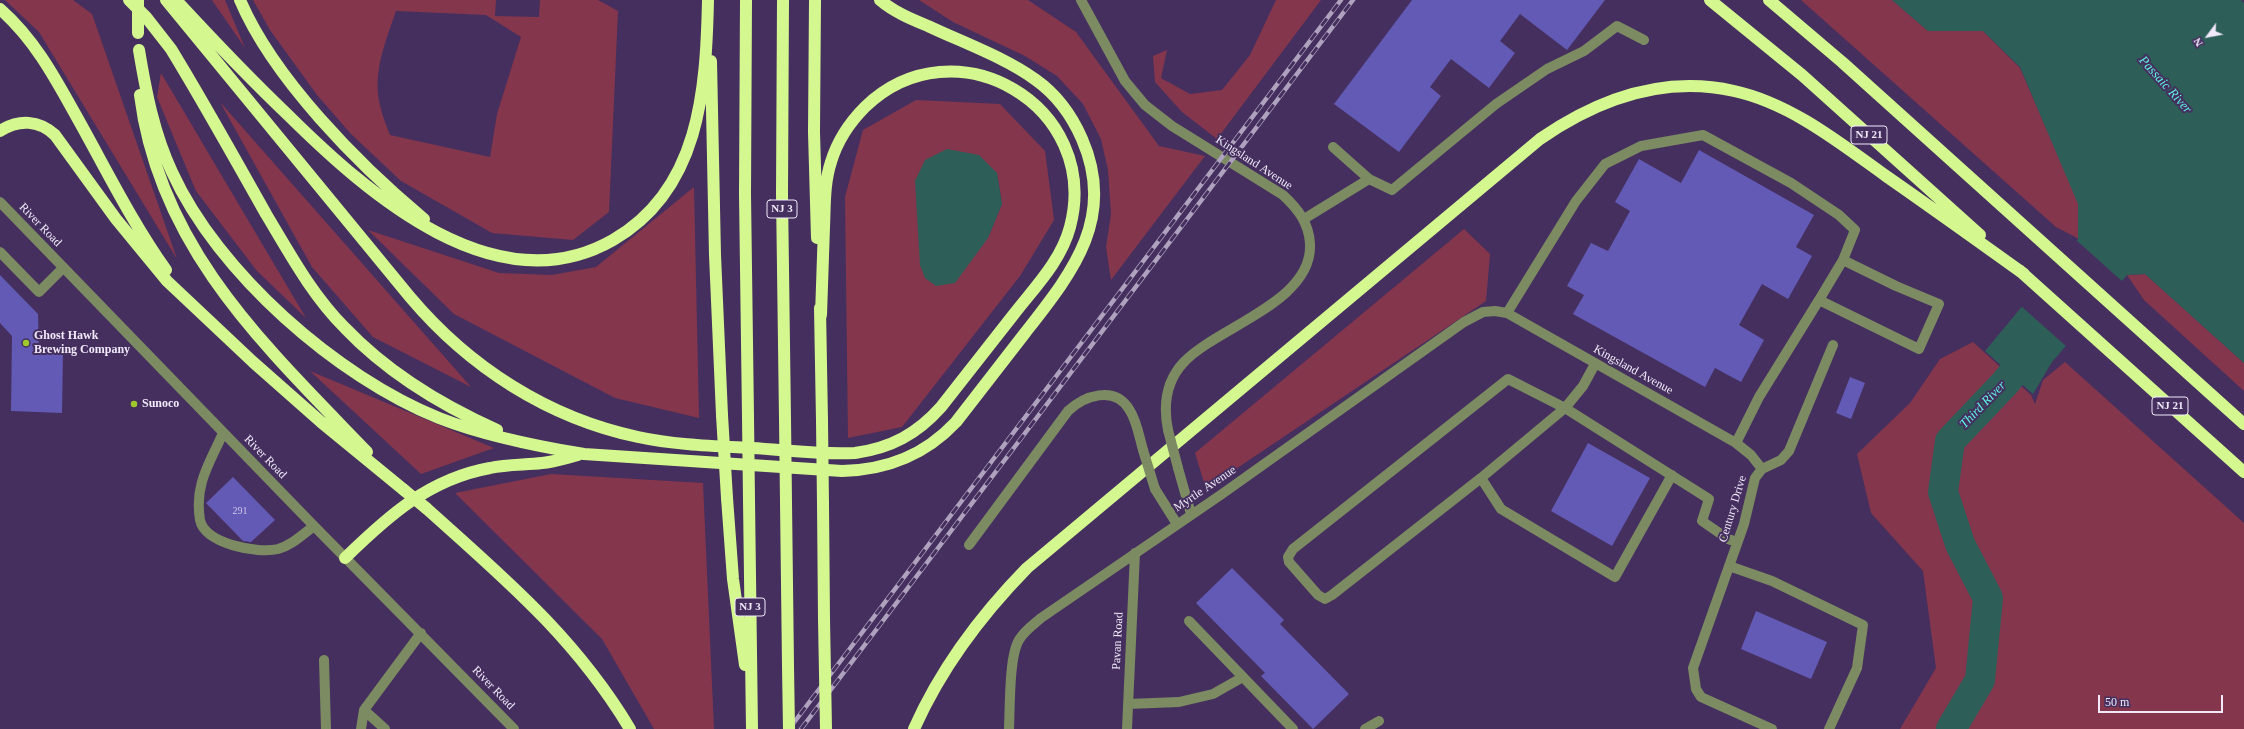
<!DOCTYPE html>
<html>
<head>
<meta charset="utf-8">
<style>
  body { margin:0 }
  #map { position:relative; width:2244px; height:729px; overflow:hidden; background:#452f5e; font-family:"Times New Roman",serif }
  canvas { display:block }
  .north { position:absolute; left:2188px; top:16px; width:40px; height:40px; -webkit-text-stroke:3px #452f5e; paint-order:stroke; rotate:238deg; font-size:11px; font-weight:700; line-height:16px; text-align:center; color:#f1eafb }
  .north::after { content:''; display:block; margin:auto; width:14px; height:18px; background:#f1eafb; clip-path:polygon(50% 0,100% 100%,50% 72%,0 100%) }
  .scale { position:absolute; left:2098px; top:695px; width:125px; height:18px; box-sizing:border-box; border:2px solid #f1eafb; border-top:0; padding-left:5px; font-size:12px; line-height:14px; white-space:nowrap; color:#f1eafb; -webkit-text-stroke:3px #452f5e; paint-order:stroke }
</style>
</head>
<body>
<div id="map">
<canvas width="2244" height="729"></canvas>
<div class="north">N</div>
<div class="scale">50 m</div>
</div>
<script>
const g = document.querySelector('canvas').getContext('2d');
g.lineJoin = 'round';
function fillPath(path, color) {
  g.fillStyle = color;
  g.fill(path, 'evenodd');
}
function stroke(path, color, width, dash) {
  g.strokeStyle = color;
  g.lineWidth = width;
  g.lineCap = dash ? 'butt' : 'round';
  g.setLineDash(dash || []);
  g.stroke(path);
}
function label(font, color, halo, rows, align = 'center') {
  g.font = font + ' "Times New Roman",serif';
  g.lineWidth = 4;
  g.setLineDash([]);
  g.textBaseline = 'middle';
  g.strokeStyle = halo;
  g.fillStyle = color;
  for (const [text, x, y, turn = 0] of rows) {
    g.save();
    g.translate(x, y);
    g.rotate((+turn || 0) * Math.PI / 180);
    g.textAlign = isNaN(turn) ? turn : align;
    if (halo) g.strokeText(text, 0, 0);
    g.fillText(text, 0, 0);
    g.restore();
  }
}
const green = new Path2D(`
  M5,0H73L92,14L177,259L39,32Z
  M212,0H225L245,48Z
  M253,0H496L495,16L539,17L540,0H598L618,11L609,212L573,240L492,233L401,181L351,134L317,95L270,30ZM396,11L486,15L521,37L497,114L490,157L390,135C386,125 382,115 380,105C372,74 386,40 396,11Z
  M919,0H1028L1076,32L1159,146L1205,156L1111,280L1106,247L1111,214L1108,170L1101,139L1083,104L1057,76L1025,56L953,22Z
  M1276,0H1321L1217,139L1182,112L1155,82L1153,56L1167,50L1161,78L1190,94L1222,90L1250,55Z
  M1801,0H1892L1928,31H1983L2020,68L2079,204V239L2056,227Z
  M161,73L306,318L257,271L196,191L157,97Z
  M916,100L1000,104L1045,151L1054,220L1020,276L902,427L848,438L845,197L863,130ZM997,173L1002,204L988,238Z
  M220,102L471,387L373,337L312,267Z
  M694,187L699,418L615,398L454,314L368,230L499,273L552,275L596,267Z
  M1464,229L1490,254L1486,301L1206,489L1195,453Z
  M2145,274L2244,363V391L2144,300L2127,275Z
  M1973,342L2031,395L2035,404L2043,380L2065,362L2244,523V729H1900L1936,668L1923,571L1871,513L1857,454L1910,403L1940,359Z
  M310,371L494,448L421,474Z
  M551,474L703,483L714,729H654L602,639L455,493Z`);
const water = new Path2D(`
  M1892,0H2241L2244,3V363L2145,274L2127,275L2052,362L2033,394L1985,351L2078,239V204L2020,67L1983,31H1928Z
  M947,149L979,155L997,173L1002,204L988,238L955,283L936,286L925,278L920,265L915,181L925,160Z`);
const pier = new Path2D(`
  M2075,239L2123,282L2067,347L2021,306Z`);
const river = new Path2D(`
  M1951,729L1980,680L1988,598L1960,544L1943,492L1950,441L2006,382L2037,343`);
const building = new Path2D(`
  M1412,0H1605L1567,50L1520,14L1500,41L1515,53L1489,88L1451,59L1430,87L1441,96L1399,152L1334,104Z
  M1699,150L1814,215L1796,247L1812,256L1788,299L1762,284L1739,325L1764,340L1741,382L1715,368L1705,387L1573,314L1584,295L1567,286L1591,243L1608,251L1630,211L1615,202L1639,159L1681,183Z
  M0,275L38,314L39,350L63,351L62,413L11,411L12,336L0,323Z
  M1850,377L1865,383L1851,419L1836,413Z
  M1588,443L1650,478L1612,546L1551,511Z
  M233,477L275,520L251,542L243,541L206,503Z
  M1232,568L1284,620L1280,624L1349,694L1313,729L1261,676L1265,673L1196,603Z
  M1756,611L1827,642L1811,679L1741,649Z`);
const minor = new Path2D(`
  M1081,0L1125,81L1145,105L1172,126L1283,195C1298,209 1309,223 1310,244C1313,302 1217,327 1184,362C1166,381 1163,405 1168,430
  M1333,147L1369,179
  M0,202L314,526L514,729
  M1304,219L1369,179L1392,190L1496,104L1547,69L1584,51L1617,26L1644,40
  M0,252L39,292L63,268
  M1507,313L1576,201L1605,164L1641,146L1703,135L1791,183L1839,215L1855,230L1843,260
  M1595,364L1583,386L1565,408L1709,499L1702,521L1728,539L1737,542
  M1508,379L1565,408L1481,478L1332,595L1325,599L1318,595L1289,562L1288,557L1293,549Z
  M223,433C210,463 194,484 200,520C205,544 258,554 278,549C292,545 302,535 314,526
  M1736,443L1759,397L1819,300L1919,349L1939,304L1896,286L1843,260L1819,300
  M1178,468L1191,514
  M1481,478L1501,509L1615,577L1672,475
  M1155,489L1177,524
  M969,545L1068,411C1084,396 1114,385 1129,409C1137,421 1139,436 1143,450
  M1729,566L1772,581L1863,625L1857,668L1829,729
  M1189,621L1293,729
  M324,660L326,729
  M1128,704L1179,702L1213,694L1243,677
  M364,710L385,729
  M361,729L364,710L421,633
  M1009,729C1010,708 1009,656 1019,640C1024,631 1033,625 1041,618L1222,494L1464,322L1483,312L1495,311L1507,313L1736,443L1751,455L1762,469
  M1127,729L1135,553
  M1365,729L1379,721
  M1772,729L1701,697L1696,689L1693,668L1744,524L1755,478L1762,469L1781,460L1789,451L1833,345`);
const highway = new Path2D(`
  M129,0L146,17L171,49C204,103 235,159 266,214C290,254 312,295 345,328C387,372 441,405 497,430
  M166,0L410,297C469,367 548,418 638,437C675,445 714,446 752,448C786,450 821,455 855,453C891,448 917,434 941,407C965,376 990,345 1014,314C1035,287 1061,261 1070,227C1102,106 955,20 865,107C850,122 837,142 831,162C824,183 825,206 824,227C823,256 822,286 821,315
  M176,0C213,40 250,79 289,116C368,194 496,307 613,240C700,190 706,90 708,0
  M240,0C273,78 359,165 424,219
  M746,0L745,194L748,417
  M783,0L782,194L785,419
  M815,0L814,132L817,238
  M1710,0L1802,75L1980,235
  M1769,0L1842,62L2244,424
  M0,9C33,38 53,74 74,112C104,165 131,221 166,270
  M139,50C146,92 154,134 172,172C218,273 337,377 439,418C485,436 535,446 584,454L842,471C888,470 925,455 956,422C979,392 1002,363 1025,333C1071,274 1117,219 1082,139C1072,116 1057,95 1036,80C1004,57 964,43 928,26C911,19 894,12 880,0
  M711,61L715,255L722,415
  M140,95C159,248 266,347 367,452
  M0,131C19,119 39,120 55,135L116,219L167,281L253,362L321,422L404,490
  M2019,270L2244,472
  M820,308L822,421
  M727,498L733,579L745,665
  M749,500L752,729
  M786,502L788,666
  M823,504L824,619
  M426,508C504,578 575,637 630,729
  M345,558C388,516 429,479 490,468C507,464 525,465 542,463C554,462 566,458 578,455
  M914,729C941,668 981,615 1027,568L1540,139C1598,99 1663,75 1734,91C1790,103 1840,143 1886,176C1932,208 1978,241 2024,274`);
const rail = new Path2D(`
  M789,729L1341,0
  M801,729L1353,0`);
const minorBridge = new Path2D(`
  M1168,430L1178,468
  M1143,450L1155,489`);
const highwayBridge = new Path2D(`
  M138,33V0
  M722,415L727,498
  M748,417L749,500
  M785,419L786,502
  M822,421L823,504
  M404,490L426,508
  M824,619L826,729
  M788,666L789,729`);
const markers = [
  [26,343,4,"#9fca2d"],
  [134,404,4,"#9fca2d"]
];
const numberNames = [
  ["291",240,511]
];
const shields = [
  [1869,135,36],
  [782,209,30],
  [2170,406,36],
  [750,607,30]
];
const shieldNames = [
  ["NJ 21",1869,135],
  ["NJ 3",782,209],
  ["NJ 21",2170,406],
  ["NJ 3",750,607]
];
const streetNames = [
  ["Kingsland Avenue",1254,163,33],
  ["River Road",40,225,46],
  ["Kingsland Avenue",1633,370,29],
  ["River Road",265,457,46],
  ["Myrtle Avenue",1205,489,-34],
  ["Century Drive",1733,509,-73],
  ["Pavan Road",1118,641,-87],
  ["River Road",493,688,46]
];
const poiNames = [
  ["Ghost Hawk",34,336],
  ["Brewing Company",34,350],
  ["Sunoco",142,404]
];
const waterNames = [
  ["Passaic River",2165,85,48],
  ["Third River",1983,405,-46]
];
fillPath(green, '#84364d');
fillPath(water, '#2d5f58');
fillPath(pier, '#452f5e');
stroke(river, '#2d5f58', 30);
fillPath(building, '#625ab4');
stroke(minor, '#7c8b62', 10);
stroke(highway, '#d4f88f', 12);
stroke(rail, '#aea2be', 4.5);
stroke(rail, '#452f5e', 3, [9]);
stroke(minorBridge, '#7c8b62', 10);
stroke(highwayBridge, '#d4f88f', 12);
for (const [x, y, r, color] of markers) {
  const dot = new Path2D();
  dot.arc(x, y, r, 0, 2 * Math.PI);
  g.fillStyle = color;
  g.fill(dot);
  stroke(dot, '#452f5e', 1.5);
}
label('10px', '#cdc6e9', null, numberNames);
for (const [x, y, w] of shields) {
  const box = new Path2D();
  box.roundRect(x - w / 2, y - 9, w, 18, 3);
  g.fillStyle = '#452f5e';
  g.fill(box);
  stroke(box, '#f1eafb', 1);
}
label('bold 11px', '#f1eafb', null, shieldNames);
label('12px', '#f1eafb', '#452f5e', streetNames);
label('bold 12px', '#f1eafb', '#452f5e', poiNames, 'left');
label('italic 13px', '#5dfae8', '#452f5e', waterNames);
</script>
</body>
</html>
